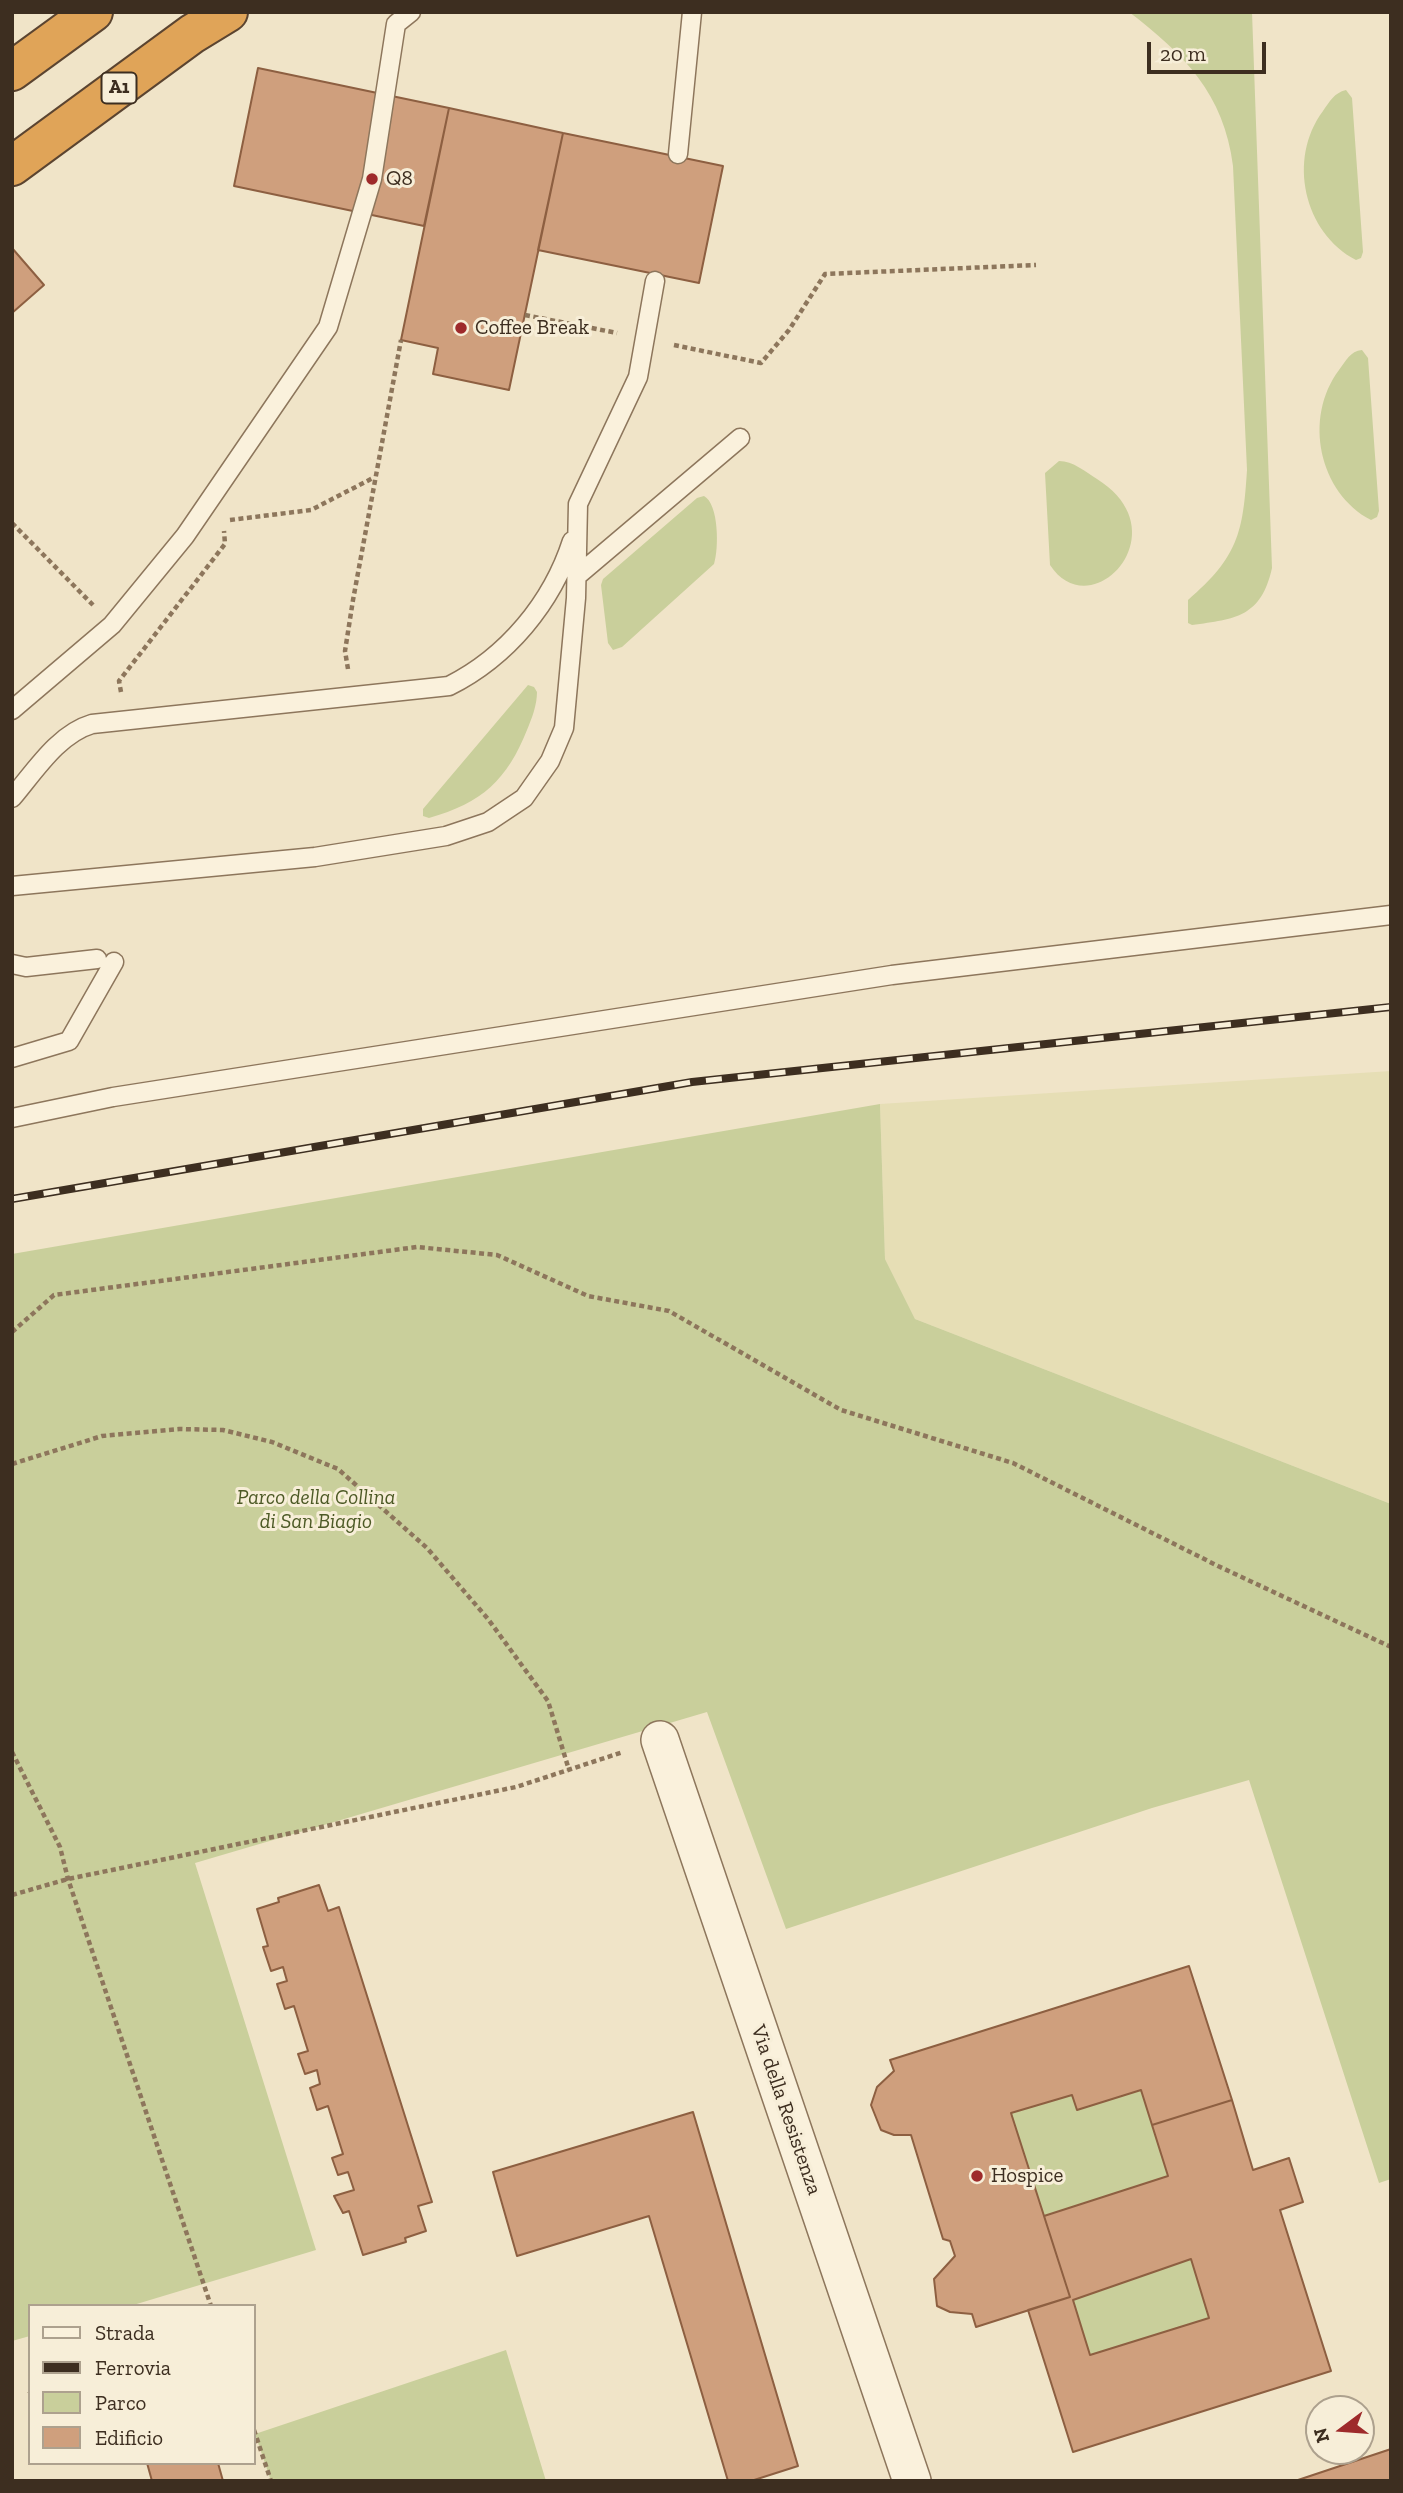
<!DOCTYPE html>
<html>
<head>
<meta charset="utf-8">
<style>
  body { margin:0 }
  #map { position:relative; width:1403px; height:2493px; overflow:hidden; background:#f0e4c8; font-family:"Zilla Slab",serif }
  canvas { display:block }
  .frame { position:absolute; inset:0; border:14px solid #3d2e20; pointer-events:none }
  .legend { position:absolute; left:28px; top:2304px; width:228px; height:161px; box-sizing:border-box; background:#f7eed8; border:2px solid #ada18e; margin:0; padding:9px 12px; list-style:none; font-size:21px; color:#3d2e20 }
  .legend li { display:flex; align-items:center; gap:14px; height:35px }
  .legend b { width:35px; border:2px solid #ada18e }
  .north { position:absolute; left:1305px; top:2395px; width:70px; height:70px; box-sizing:border-box; background:#f7eed8; border:2px solid #ada18e; border-radius:50%; rotate:254deg; font-size:19px; font-weight:700; line-height:28px; text-align:center; color:#3d2e20 }
  .north::after { content:''; display:block; margin:auto; width:24px; height:32px; background:#9e2a2b; clip-path:polygon(50% 0,100% 100%,50% 72%,0 100%) }
  .scale { position:absolute; left:1147px; top:42px; width:119px; height:32px; box-sizing:border-box; border:4px solid #3d2e20; border-top:0; padding-left:9px; font-size:21px; line-height:24px; white-space:nowrap; color:#3d2e20; -webkit-text-stroke:5px #f7eed8; paint-order:stroke }
</style>
</head>
<body>
<div id="map">
<canvas width="1403" height="2493"></canvas>
<div class="frame"></div>
<ul class="legend">
<li><b style="height:9px;background:#faf1dc"></b>Strada</li>
<li><b style="height:9px;background:#3d2e20"></b>Ferrovia</li>
<li><b style="height:19px;background:#c9cf9b"></b>Parco</li>
<li><b style="height:19px;background:#cf9f7d"></b>Edificio</li>
</ul>
<div class="north">N</div>
<div class="scale">20 m</div>
</div>
<script>
const g = document.querySelector('canvas').getContext('2d');
g.lineJoin = 'round';
function fillPath(path, color) {
  g.fillStyle = color;
  g.fill(path, 'evenodd');
}
function stroke(path, color, width, dash) {
  g.strokeStyle = color;
  g.lineWidth = width;
  g.lineCap = dash ? 'butt' : 'round';
  g.setLineDash(dash || []);
  g.stroke(path);
}
function label(font, color, halo, rows, align = 'center') {
  g.font = font + ' "Zilla Slab",serif';
  g.lineWidth = 6;
  g.setLineDash([]);
  g.textBaseline = 'middle';
  g.strokeStyle = halo;
  g.fillStyle = color;
  for (const [text, x, y, turn = 0] of rows) {
    g.save();
    g.translate(x, y);
    g.rotate((+turn || 0) * Math.PI / 180);
    g.textAlign = isNaN(turn) ? turn : align;
    if (halo) g.strokeText(text, 0, 0);
    g.fillText(text, 0, 0);
    g.restore();
  }
}
const farmland = new Path2D(`
  M1391,1071V1504L915,1319L885,1259L880,1104Z`);
const green = new Path2D(`
  M1129,12H1252L1272,568C1261,617 1236,619 1192,625L1188,623V600C1238,557 1243,533 1247,470L1233,166C1224,94 1184,54 1129,12Z
  M1346,90L1352,98L1363,252L1361,258L1356,260C1304,233 1287,159 1323,111C1330,101 1334,93 1346,90Z
  M1362,350L1368,358L1379,511L1377,517L1371,520C1319,493 1303,418 1339,370C1346,361 1350,351 1362,350Z
  M1059,461C1073,461 1086,472 1097,479C1182,532 1091,628 1050,565L1045,473Z
  M704,496C719,504 719,549 714,564L622,647L613,650L608,643L601,585L603,579L697,498Z
  M528,685L534,687L537,692C537,705 532,718 527,730C507,780 482,803 429,818L423,816V809Z
  M880,1104L885,1259L915,1319L1391,1504V2179L1379,2183L1249,1780L1152,1808L786,1929L707,1712L195,1863L316,2250L130,2306H30V2336L12,2341V1254Z
  M1141,2090L1168,2176L1044,2216L1011,2113L1072,2095L1077,2109Z
  M1191,2259L1209,2318L1090,2355L1073,2300Z
  M506,2350L546,2481H271L255,2434Z`);
const building = new Path2D(`
  M258,68L449,108L424,226L234,186Z
  M449,108L563,133L509,390L433,374L438,348L401,340Z
  M563,133L723,166L699,283L538,250Z
  M12,248L44,285L12,313Z
  M319,1885L328,1911L339,1907L432,2202L418,2206L426,2231L405,2238L406,2242L363,2255L349,2211L343,2213L334,2196L354,2190L348,2172L338,2175L332,2158L343,2154L328,2106L317,2110L310,2088L320,2084L317,2070L305,2074L298,2054L308,2051L294,2006L285,2009L277,1984L287,1981L283,1967L271,1971L263,1947L268,1946L257,1909L279,1902L278,1898Z
  M1189,1966L1232,2100L1152,2125L1141,2090L1077,2110L1072,2095L1011,2113L1070,2297L976,2327L972,2314L950,2312L937,2306L934,2279L955,2256L950,2241L943,2239L911,2135H894L881,2130L871,2105L877,2087L894,2071L890,2060Z
  M1232,2100L1253,2170L1289,2158L1303,2202L1280,2210L1331,2371L1073,2452L1028,2310L1070,2297L1044,2216L1168,2176L1152,2125ZM1191,2259L1209,2318L1090,2355L1073,2300Z
  M693,2112L798,2466L751,2481H728L649,2216L517,2256L493,2172Z
  M1391,2449V2481H1295Z
  M147,2463H218L223,2481H152Z`);
const path = new Path2D(`
  M525,315L617,333
  M674,345L761,363L789,330L825,274L1036,265
  M230,520L311,510L373,478
  M12,523L93,605
  M348,669L345,651L353,600L401,340
  M121,692L119,681L225,544L224,531
  M12,1332L54,1295L417,1247L497,1255L588,1296L669,1311L841,1410L1013,1463L1218,1566L1391,1647
  M12,1464L102,1436L179,1429L223,1430L272,1442L338,1469L427,1548L488,1619L548,1701L569,1770
  M12,1752L60,1847L68,1879L211,2306
  M12,1895L68,1879L516,1787L623,1752
  M29,2394L30,2393
  M254,2430L271,2481`);
const service = new Path2D(`
  M678,154L692,12
  M577,576L740,438
  M12,710L112,625L185,536L328,327L372,179L396,24L411,12
  M12,798C35,771 58,734 92,724L449,686C507,657 552,603 572,541
  M12,886L315,857L446,836L488,822L524,798L550,761L564,728L576,598L578,504L638,377L655,281
  M12,964L26,967L97,959
  M12,1058L69,1041L114,962
  M12,1118L113,1097L892,975L1391,915`);
const minor = new Path2D(`
  M660,1740L912,2481`);
const motorway = new Path2D(`
  M12,71L93,12
  M12,166L192,34L228,12`);
const rail = new Path2D(`
  M12,1199L692,1082L1391,1007`);
const markers = [
  [372,179,7,"#9e2a2b"],
  [461,328,7,"#9e2a2b"],
  [977,2176,7,"#9e2a2b"]
];
const shields = [
  [119,88,35]
];
const shieldNames = [
  ["A1",119,88]
];
const poiNames = [
  ["Q8",386,179],
  ["Coffee Break",475,328],
  ["Hospice",991,2176]
];
const parkNames = [
  ["Parco della Collina",316,1498],
  ["di San Biagio",316,1522]
];
const streetNames = [
  ["Via della Resistenza",786,2110,71]
];
fillPath(farmland, '#e6deb5');
fillPath(green, '#c9cf9b');
fillPath(building, '#cf9f7d');
stroke(building, '#8d5f41', 2);
stroke(service, '#8d765c', 21);
stroke(minor, '#8d765c', 40);
stroke(motorway, '#5b4430', 42);
stroke(path, '#8d765c', 4.5, [5, 3.5]);
stroke(service, '#faf1dc', 18);
stroke(minor, '#faf1dc', 37);
stroke(motorway, '#e0a458', 38);
stroke(rail, '#3d2e20', 8);
stroke(rail, '#f7eed8', 5, [16]);
for (const [x, y, r, color] of markers) {
  const dot = new Path2D();
  dot.arc(x, y, r, 0, 2 * Math.PI);
  g.fillStyle = color;
  g.fill(dot);
  stroke(dot, '#f7eed8', 2.5);
}
for (const [x, y, w] of shields) {
  const box = new Path2D();
  box.roundRect(x - w / 2, y - 15.5, w, 31, 5);
  g.fillStyle = '#f7eed8';
  g.fill(box);
  stroke(box, '#3d2e20', 2);
}
label('bold 19px', '#3d2e20', null, shieldNames);
label('21px', '#3d2e20', '#f7eed8', poiNames, 'left');
label('italic 21px', '#4d5a26', '#f7eed8', parkNames);
label('21px', '#3d2e20', '#f7eed8', streetNames);
</script>
</body>
</html>
